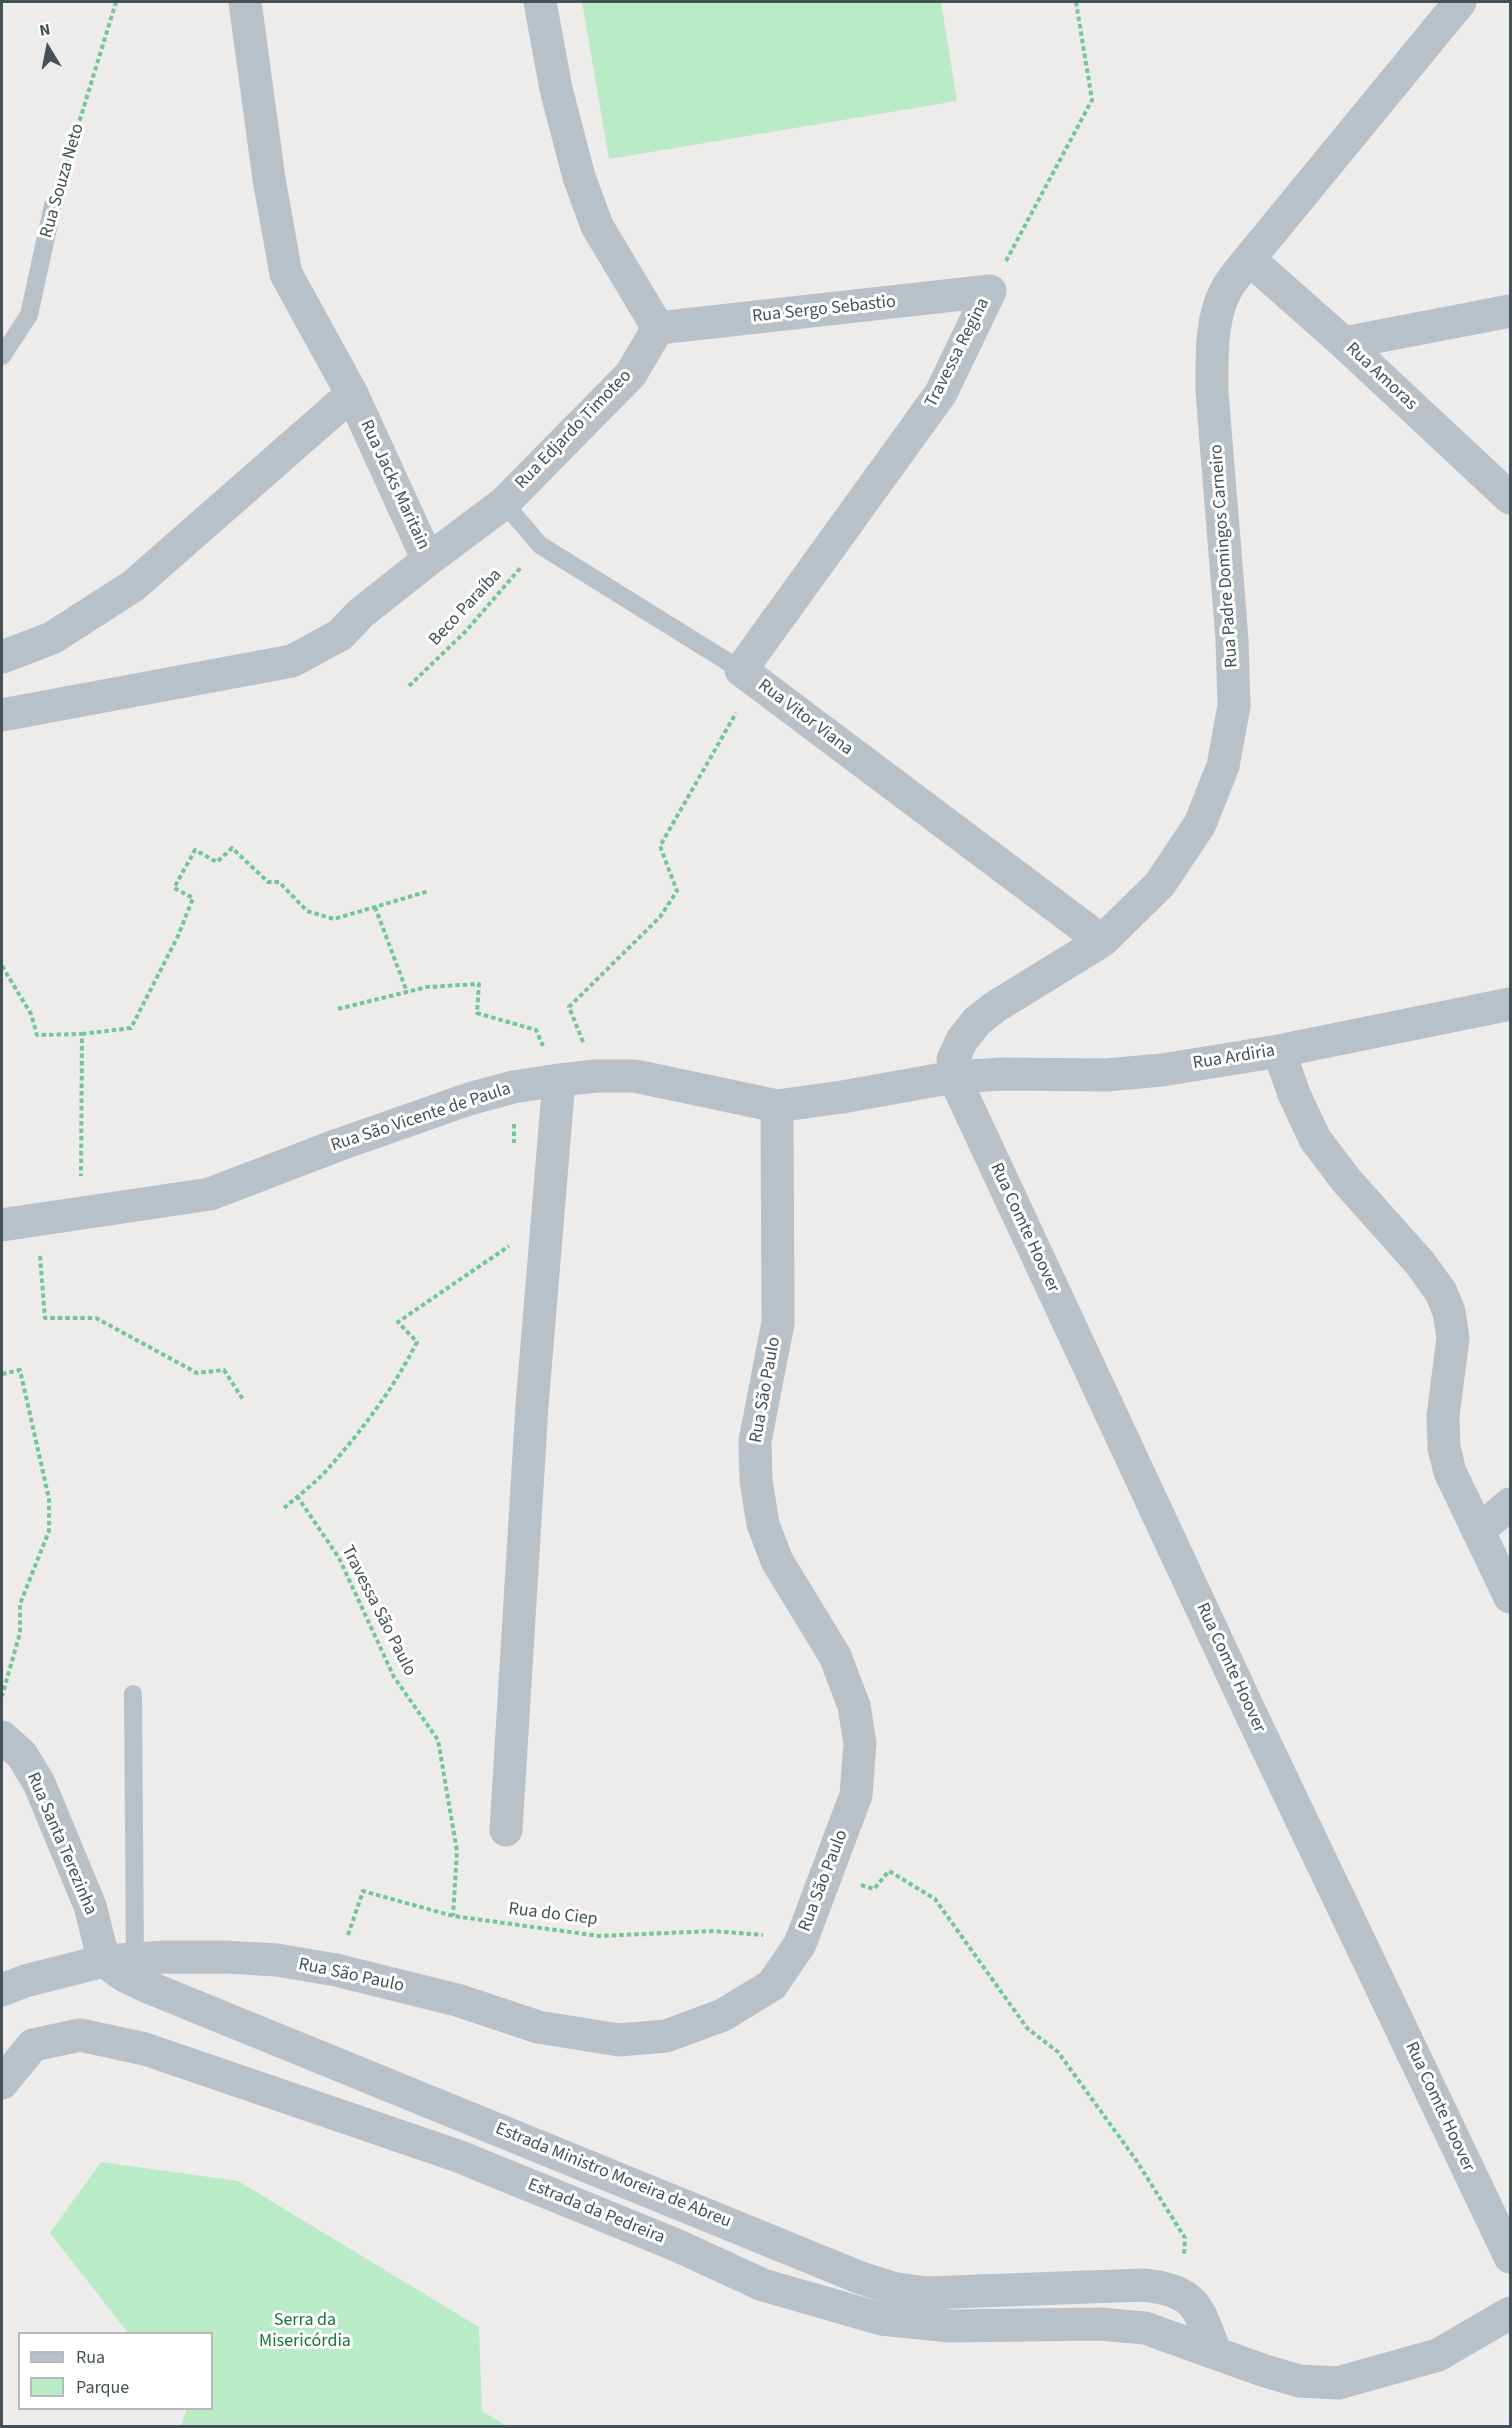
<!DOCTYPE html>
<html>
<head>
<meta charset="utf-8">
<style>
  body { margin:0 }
  #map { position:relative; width:1512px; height:2428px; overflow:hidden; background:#eeebeb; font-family:"Source Sans 3",sans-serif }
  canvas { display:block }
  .frame { position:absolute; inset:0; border:3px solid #445157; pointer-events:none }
  .legend { position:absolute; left:18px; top:2332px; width:195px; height:78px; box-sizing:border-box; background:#fff; border:2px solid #b4b9bc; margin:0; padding:8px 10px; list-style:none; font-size:18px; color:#445157 }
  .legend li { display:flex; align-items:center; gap:12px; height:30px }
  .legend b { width:30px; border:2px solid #b4b9bc }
  .north { position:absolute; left:18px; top:18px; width:60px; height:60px; -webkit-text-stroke:4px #fff; paint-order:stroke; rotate:350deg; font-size:16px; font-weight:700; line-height:24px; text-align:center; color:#445157 }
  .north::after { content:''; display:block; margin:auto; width:21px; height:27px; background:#445157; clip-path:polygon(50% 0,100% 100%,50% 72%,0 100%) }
</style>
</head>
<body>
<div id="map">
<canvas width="1512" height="2428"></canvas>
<div class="frame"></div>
<ul class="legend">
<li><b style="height:8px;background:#b7c1c7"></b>Rua</li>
<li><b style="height:16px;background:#baebc7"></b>Parque</li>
</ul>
<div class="north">N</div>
</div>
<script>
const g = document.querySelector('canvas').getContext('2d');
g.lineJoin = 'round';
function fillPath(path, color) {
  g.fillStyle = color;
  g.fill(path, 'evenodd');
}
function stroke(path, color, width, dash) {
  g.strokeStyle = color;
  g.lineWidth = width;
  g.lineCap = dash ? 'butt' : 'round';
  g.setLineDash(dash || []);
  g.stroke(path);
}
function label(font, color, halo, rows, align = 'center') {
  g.font = font + ' "Source Sans 3",sans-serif';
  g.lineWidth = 6;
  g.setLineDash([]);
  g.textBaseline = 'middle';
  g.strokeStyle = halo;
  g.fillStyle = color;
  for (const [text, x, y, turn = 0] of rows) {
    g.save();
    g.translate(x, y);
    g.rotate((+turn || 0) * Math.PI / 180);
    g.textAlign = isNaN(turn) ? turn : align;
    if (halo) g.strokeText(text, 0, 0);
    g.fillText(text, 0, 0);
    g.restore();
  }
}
const green = new Path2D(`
  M582,2H941L957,101L609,159Z
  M101,2162L238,2181L479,2327L482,2411L507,2426H181L187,2409L212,2408V2334L128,2333L50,2233Z`);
const path = new Path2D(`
  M62,178L116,2
  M1006,261L1092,100L1076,2
  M409,686L466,631L522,566
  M375,907L407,992
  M2,966L31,1014L37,1035L82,1034L81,1176
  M338,1009L427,987L479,984L477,1013L536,1030L543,1046
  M82,1034L131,1028L178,936L193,898L174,888L195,850L217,862L232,848L268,882H279L307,911L334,919L429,891
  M583,1042L569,1007L660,917L677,891L660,846L736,713
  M514,1124V1143
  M40,1256L45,1318H96L197,1373L224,1370L244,1401
  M2,1374L20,1370L49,1499V1531L20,1604V1633L2,1696
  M297,1496L339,1558L394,1677L438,1740L457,1851L453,1916
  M284,1508C298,1496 314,1484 326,1471C361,1432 394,1388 417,1342L398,1322L509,1246
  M861,1885L874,1889L889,1871L935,1899L1027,2028L1058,2052L1136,2160L1185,2238L1184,2256
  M348,1935L363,1891L453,1916L599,1936L713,1931L763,1935`);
const lane = new Path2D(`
  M2,356L29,315L53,205
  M504,503L540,545L741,670
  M133,1694L135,1959`);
const street = new Path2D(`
  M1460,2L1249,259C1241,269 1232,279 1226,290C1210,320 1212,359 1212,392L1232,639L1234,706L1223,766L1200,824L1160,884L1102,941L995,1007L977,1021L962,1040L953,1059L954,1077L1250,1712L1510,2257
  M1249,259L1344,343L1510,498
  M990,291L941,393L741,670L1102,941
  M658,328L990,291
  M1344,343L1510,311
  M428,560L504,503L631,374L658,328L597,226L579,177L556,89L540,2
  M2,657L52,638L133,586L352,394
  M2,715L292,661L340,635L361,613L428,560L352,394L286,274L269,179L245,2
  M1279,1051L1294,1094L1315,1139L1346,1180L1420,1263L1441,1292L1449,1312L1453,1338L1443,1416L1444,1448L1450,1472L1510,1597
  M2,1225L210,1194L338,1145L469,1099L513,1087L559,1080L596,1076H635L777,1106L842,1097L954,1077L1002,1074L1106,1075L1162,1070L1279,1051L1510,1004
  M1478,1531L1510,1504
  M2,1737L22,1755L39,1783L90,1906L104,1961
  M506,1830L532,1406L559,1080
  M104,1961L123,1975L148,1987L861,2278L892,2288L925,2293L1144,2285C1196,2291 1198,2306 1215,2352
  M2,1990L25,1981L104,1961L166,1957H225L277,1960L336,1970L457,2000L538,2027L619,2040L666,2036L723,2015L772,1985L800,1944L856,1795L860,1743L854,1706L835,1656L777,1561L763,1524L756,1481L755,1441L778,1323L777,1106
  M2,2083L33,2045L80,2035L145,2049L458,2156L676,2245L763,2285L881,2319L950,2326L1099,2324L1145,2328L1262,2370L1299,2381L1338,2383L1438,2355L1510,2313`);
const streetNames = [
  ["Rua Souza Neto",63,181,-74],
  ["Rua Sergo Sebastio",824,310,-6],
  ["Travessa Regina",958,353,-63],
  ["Rua Amoras",1381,377,43],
  ["Rua Edjardo Timoteo",574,430,-46],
  ["Rua Jacks Maritain",394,485,65],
  ["Rua Padre Domingos Carneiro",1225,556,-94],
  ["Beco Paraíba",466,608,-47],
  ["Rua Vitor Viana",805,718,37],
  ["Rua Ardiria",1234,1058,-9],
  ["Rua São Vicente de Paula",421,1118,-18],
  ["Rua Comte Hoover",1024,1228,65],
  ["Rua São Paulo",766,1390,-80],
  ["Travessa São Paulo",378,1611,63],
  ["Rua Comte Hoover",1230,1668,65],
  ["Rua Santa Terezinha",61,1844,67],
  ["Rua São Paulo",824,1881,-69],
  ["Rua do Ciep",553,1915,7],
  ["Rua São Paulo",351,1976,12],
  ["Rua Comte Hoover",1439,2107,65],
  ["Estrada Ministro Moreira de Abreu",613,2176,22],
  ["Estrada da Pedreira",596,2212,22]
];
const parkNames = [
  ["Serra da",305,2321],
  ["Misericórdia",305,2342]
];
fillPath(green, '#baebc7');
stroke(path, '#74c794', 4, [4.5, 3]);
stroke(lane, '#b7c1c7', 18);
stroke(street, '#b7c1c7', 33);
label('18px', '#445157', '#fff', streetNames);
label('18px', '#1a743c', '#fff', parkNames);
</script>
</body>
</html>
